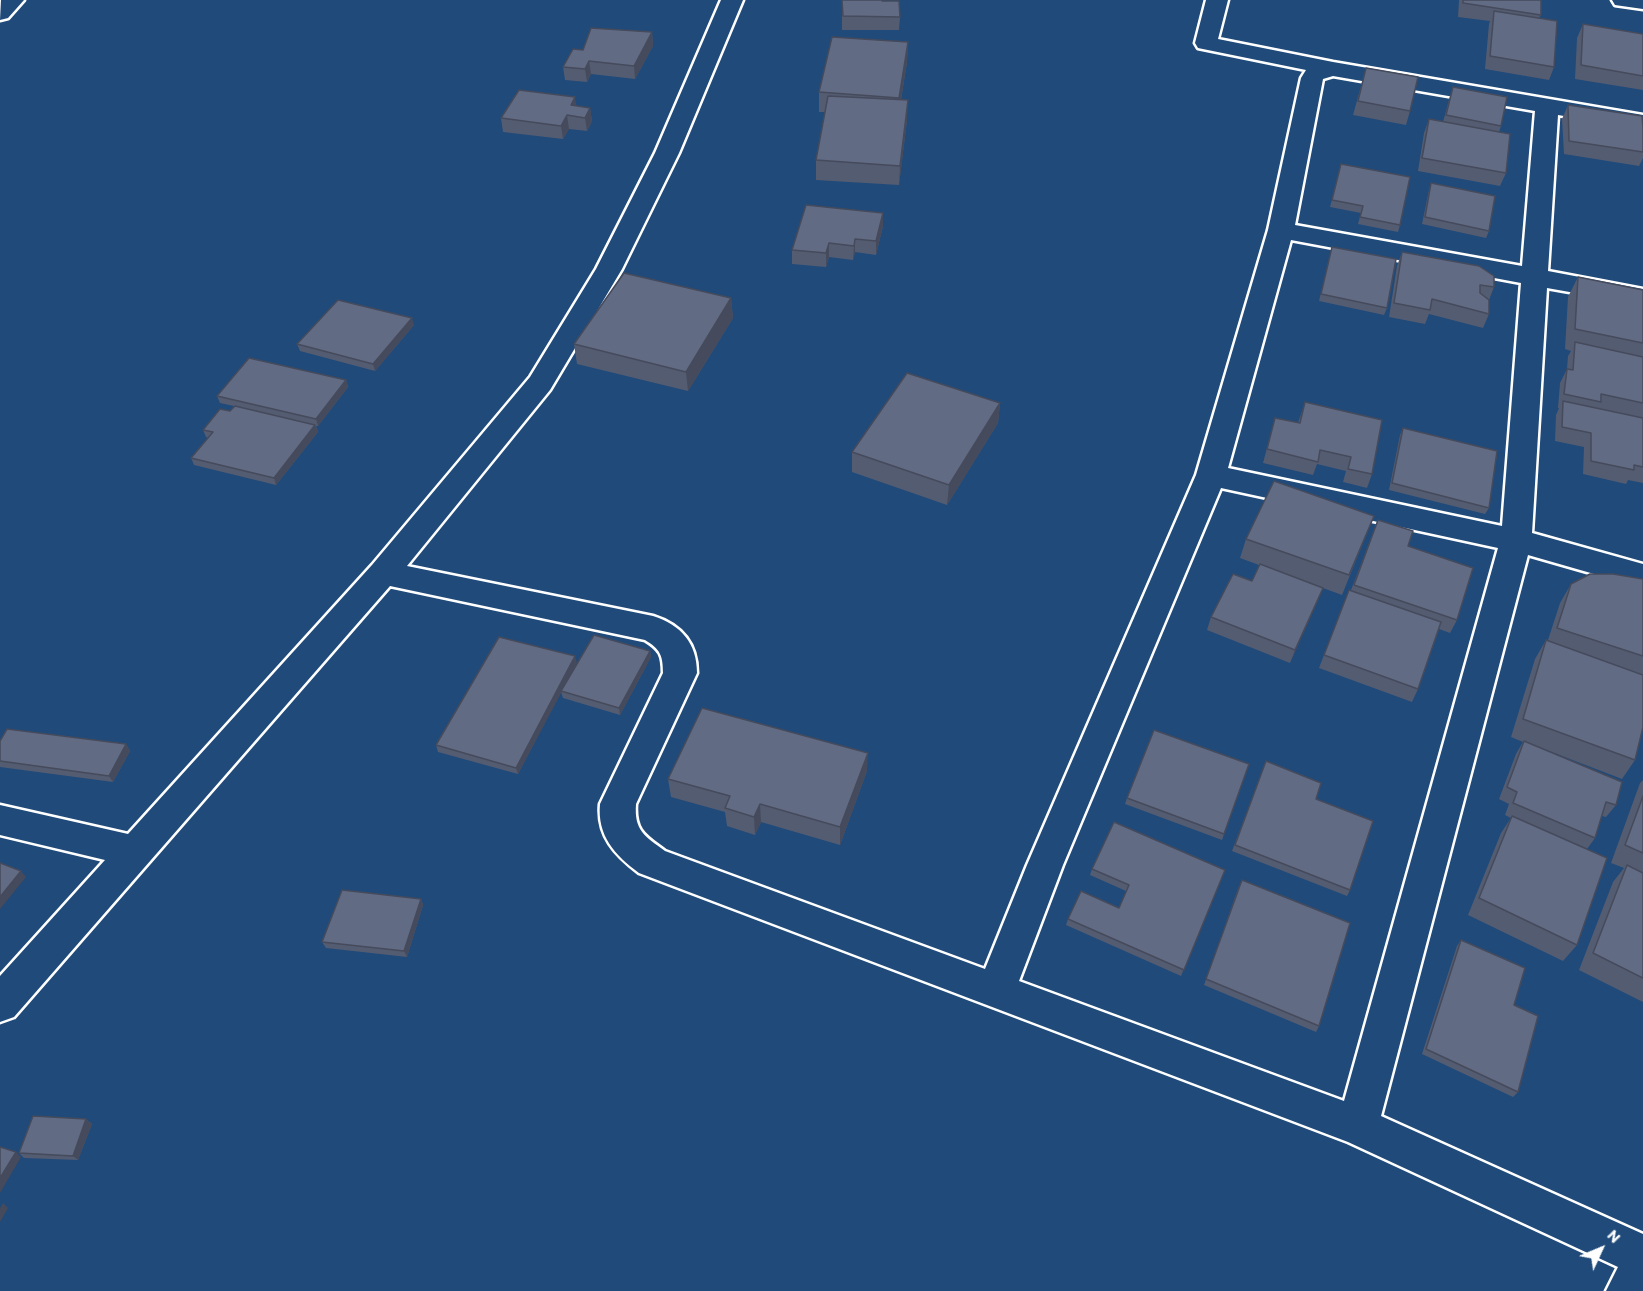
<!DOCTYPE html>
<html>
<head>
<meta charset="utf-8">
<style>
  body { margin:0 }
  #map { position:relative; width:1643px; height:1291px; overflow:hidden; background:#1f4a7a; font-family:Itim,sans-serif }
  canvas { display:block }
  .north { position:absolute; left:1571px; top:1219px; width:60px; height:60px; -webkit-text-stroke:4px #1f4a7a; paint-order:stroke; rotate:46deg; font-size:16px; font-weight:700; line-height:24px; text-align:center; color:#fff }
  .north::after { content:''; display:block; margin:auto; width:21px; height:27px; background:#fff; clip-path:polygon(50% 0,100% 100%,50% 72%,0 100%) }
</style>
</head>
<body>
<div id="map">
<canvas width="1643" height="1291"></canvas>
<div class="north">N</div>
</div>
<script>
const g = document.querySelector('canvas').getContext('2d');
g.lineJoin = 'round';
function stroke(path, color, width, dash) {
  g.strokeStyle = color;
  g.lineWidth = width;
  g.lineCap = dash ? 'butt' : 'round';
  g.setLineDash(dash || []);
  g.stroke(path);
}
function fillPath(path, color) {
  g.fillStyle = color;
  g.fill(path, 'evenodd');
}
const minor = new Path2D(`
  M24,0L8,18L0,20L1,0Z
  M721,0H743L679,153L622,269L550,390L407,566L653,616C681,625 697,643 697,673L636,804C634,831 645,836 665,851L985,969L1027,865L1196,475L1268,230L1301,78L1306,70L1198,48L1195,43L1206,0H1228L1218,39L1333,62L1643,115V129L1558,115L1548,271L1643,289V305L1547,288L1532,533L1643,564V588L1528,555L1381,1116L1643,1234V1291H1606L1618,1267L1348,1142L639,873C615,855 597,836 600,804L663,673C663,655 660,649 645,640L390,586L14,1017L0,1022V976L105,860L0,835V805L128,834L372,565L530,377L596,269L655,153ZM1333,76L1535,111L1522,266L1295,225L1323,79ZM1291,240L1521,283L1502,526L1228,468ZM1221,488L1498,548L1344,1101L1019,981L1063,865Z
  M1612,0H1643V9L1615,5Z`);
const wall = new Path2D(`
  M842,0H882V1L900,17L899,30H842Z
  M1459,0H1541V15L1539,18L1554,67L1549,80L1485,69L1489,24L1490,21L1458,17Z
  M1583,24L1643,34V90L1575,79L1577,38Z
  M652,32L653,46L635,79L591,74L587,82L565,80L563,67L583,50Z
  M908,42L907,62L901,100L907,120L899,185L816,180V160L825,112H819V92Z
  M1366,68L1410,111L1406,125L1353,115Z
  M1453,87L1501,126L1499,132L1506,173L1500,186L1418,171L1424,133L1429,119L1443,122L1449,100Z
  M1568,105L1643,128V158L1639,166L1564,154L1562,119Z
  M577,106L590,108L592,121L587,131L569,129L563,139L503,132L501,118Z
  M1341,164L1400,225L1398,232L1358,224L1361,213L1330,207Z
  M1431,183L1489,231L1486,238L1422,224L1429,190Z
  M883,226L876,255L855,252L853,260L829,257L826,267L792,264V250Z
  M1332,247L1387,308L1384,315L1319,301Z
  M1402,252L1494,287L1489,300V314L1483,328L1429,314L1425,324L1389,317L1397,266Z
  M1578,277L1643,290V483L1628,480L1626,484L1583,474L1584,447L1555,441L1556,415L1559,408H1558L1560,383L1567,369L1568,356L1571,351L1565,349L1568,297Z
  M731,298L733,318L688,391L577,364L574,344Z
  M414,325L375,371L300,351L297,344Z
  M346,380L348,387L318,426H316L318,432L276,485L194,465L191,458L208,438L206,437L203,430L230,411L234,406L220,403L217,396Z
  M1305,402L1372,474L1367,488L1343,482L1346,471L1317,464L1313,475L1263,463L1275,418L1298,423Z
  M1000,403L998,423L947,505L852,472V452Z
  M1403,428L1489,508L1485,514L1389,490L1400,435Z
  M1374,516L1342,595L1323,588L1290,663L1207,630L1211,617L1252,581L1259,565L1240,558L1246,539Z
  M1378,520L1408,546L1457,620L1450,633L1439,629L1418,689L1412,702L1319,668L1344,603L1351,590Z
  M1643,579V727L1635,760L1622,779L1536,746L1616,805L1606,817L1602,816L1595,838L1587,849L1577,945L1563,961L1468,915L1501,833L1511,818L1505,815L1509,804L1499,799L1516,754L1523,742L1511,737L1535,659L1546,640H1548L1560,603L1571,584Z
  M650,651L651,657L620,715L563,698L561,692L518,774L438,752L436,745L577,663L567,682Z
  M0,741L126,744L130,751L113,782L0,767Z
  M1266,761L1316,799L1350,890L1347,896L1232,851Z
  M1249,764L1222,840L1125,804L1127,798Z
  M867,771L840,845L761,822L755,835L727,826L725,812L671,797L668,779Z
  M1643,780V1002L1579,970L1613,882L1624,868L1611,863L1640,783Z
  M1092,869L1225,870L1181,976L1066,925L1068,919L1119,908L1126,891L1090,875Z
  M1239,886L1319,1026L1316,1032L1204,985Z
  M421,899L423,905L407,957L326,948L322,942Z
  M1461,940L1514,1005L1518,1092L1513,1097L1422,1054L1457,946Z
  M86,1119L92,1124L78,1160L24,1158L19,1153Z`);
const shadedWall = new Path2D(`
  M652,32L653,46L635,79L634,66Z
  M908,42L907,62L898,117L899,98Z
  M589,61L591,74L587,82L585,69Z
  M575,97L577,110L571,105Z
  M908,100L907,120L899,185L900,166Z
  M590,108L592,121L587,131L585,118Z
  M567,115L569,129L563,139L561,126Z
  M883,213V226L876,255V241Z
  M855,239V252L853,260L854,246Z
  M829,243V257L826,267V253Z
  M731,298L733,318L688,391L686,372Z
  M412,318L414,325L375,371L373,364Z
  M346,380L348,387L318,426L316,419Z
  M1000,403L998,423L947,505L949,485Z
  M315,425L318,432L276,485L274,478Z
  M1323,588L1318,601L1290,663L1295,650Z
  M650,651L651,657L620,715L619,708Z
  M575,656L577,663L518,774L516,768Z
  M126,744L130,751L113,782L109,776Z
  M868,753L867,771L840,845V827Z
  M760,804L761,822L755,835L754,817Z
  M21,871L26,877L0,909V897Z
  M421,899L423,905L407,957L404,951Z
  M86,1119L92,1124L78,1160L73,1156Z
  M16,1152L21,1157L0,1193V1178Z
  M3,1203L8,1208L0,1222V1208Z`);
const building = new Path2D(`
  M842,0H882V1H899L900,17L843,16Z
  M1463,0H1541V15L1463,3Z
  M1494,11L1557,21L1554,67L1490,56Z
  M1583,24L1643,34V76L1581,65Z
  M591,28L652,32L634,66L589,61L585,69L563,67L573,49L583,50Z
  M832,37L908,42L899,98L819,92Z
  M1366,68L1418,77L1410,111L1358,101Z
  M1453,87L1507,97L1501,126L1446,115Z
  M519,90L575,97L571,105L590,108L585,118L567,115L561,126L501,118Z
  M828,96L908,100L900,166L816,160Z
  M1568,105L1642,116L1643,128V152L1569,141Z
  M1429,119L1510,134L1506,173L1422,158Z
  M1341,164L1410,177L1400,225L1360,217L1363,206L1332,200Z
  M1431,183L1495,196L1489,231L1425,217Z
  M806,205L883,213L876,241L855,239L854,246L829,243L826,253L792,250Z
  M1332,247L1396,259L1387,308L1321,294Z
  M1402,252L1479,266L1494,276V287L1480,285V293L1489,300V314L1432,299L1430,310L1394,303Z
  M624,273L731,298L686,372L574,344Z
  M1578,277L1643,290V343L1575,329Z
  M338,300L412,318L373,364L297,344Z
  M1575,342L1643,357V403L1601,394V402L1564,394L1567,369L1573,370Z
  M249,358L346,380L316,419L217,396Z
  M907,373L1000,403L949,485L852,452Z
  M1563,401L1643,418V467L1634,465V470L1591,461V433L1562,427Z
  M1305,402L1382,420L1372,474L1348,469L1351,457L1320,450L1318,462L1267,449L1275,418L1300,423Z
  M235,406L315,425L274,478L191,458L213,432L203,430L220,409L230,411Z
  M1403,428L1497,451L1489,508L1392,483Z
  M1274,481L1374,516L1349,575L1246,539Z
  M1378,520L1413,531L1408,546L1473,568L1457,620L1354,585Z
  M1260,564L1323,588L1295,650L1211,617L1233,574L1252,581Z
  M1590,574H1613L1643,579V656L1557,628L1571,584Z
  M1349,590L1441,622L1418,689L1324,655Z
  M594,635L650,651L619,708L561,691Z
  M499,637L575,656L516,768L436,745Z
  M1546,640L1643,675V727L1635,760L1523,719Z
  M702,708L868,753L840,827L760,804L754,817L725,808L730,796L668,779Z
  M7,729L126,744L109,776L0,761V741Z
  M1154,730L1249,764L1224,834L1127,798Z
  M1524,741L1622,782L1616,805L1606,802L1595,838L1513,803L1517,792L1507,787Z
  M1266,761L1321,783L1316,799L1373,821L1350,890L1235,845Z
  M1643,796V853L1625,845Z
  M1512,816L1607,858L1577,945L1479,898Z
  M1114,822L1225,870L1184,970L1068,919L1081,891L1119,908L1129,885L1092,869Z
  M0,863L21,871L0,897Z
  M1627,865L1643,873V978L1593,953Z
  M1242,880L1350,923L1319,1026L1206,979Z
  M342,890L421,899L404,951L322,942Z
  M1461,940L1525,968L1514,1005L1538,1016L1518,1092L1426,1049Z
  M33,1116L86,1119L73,1156L19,1153Z
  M0,1147L16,1152L0,1178Z`);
stroke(minor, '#fff', 5);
fillPath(minor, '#1f4a7a');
fillPath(wall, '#545c72');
fillPath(shadedWall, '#454b5c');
fillPath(building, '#626b84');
stroke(building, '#454b5c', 1.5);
</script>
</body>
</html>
